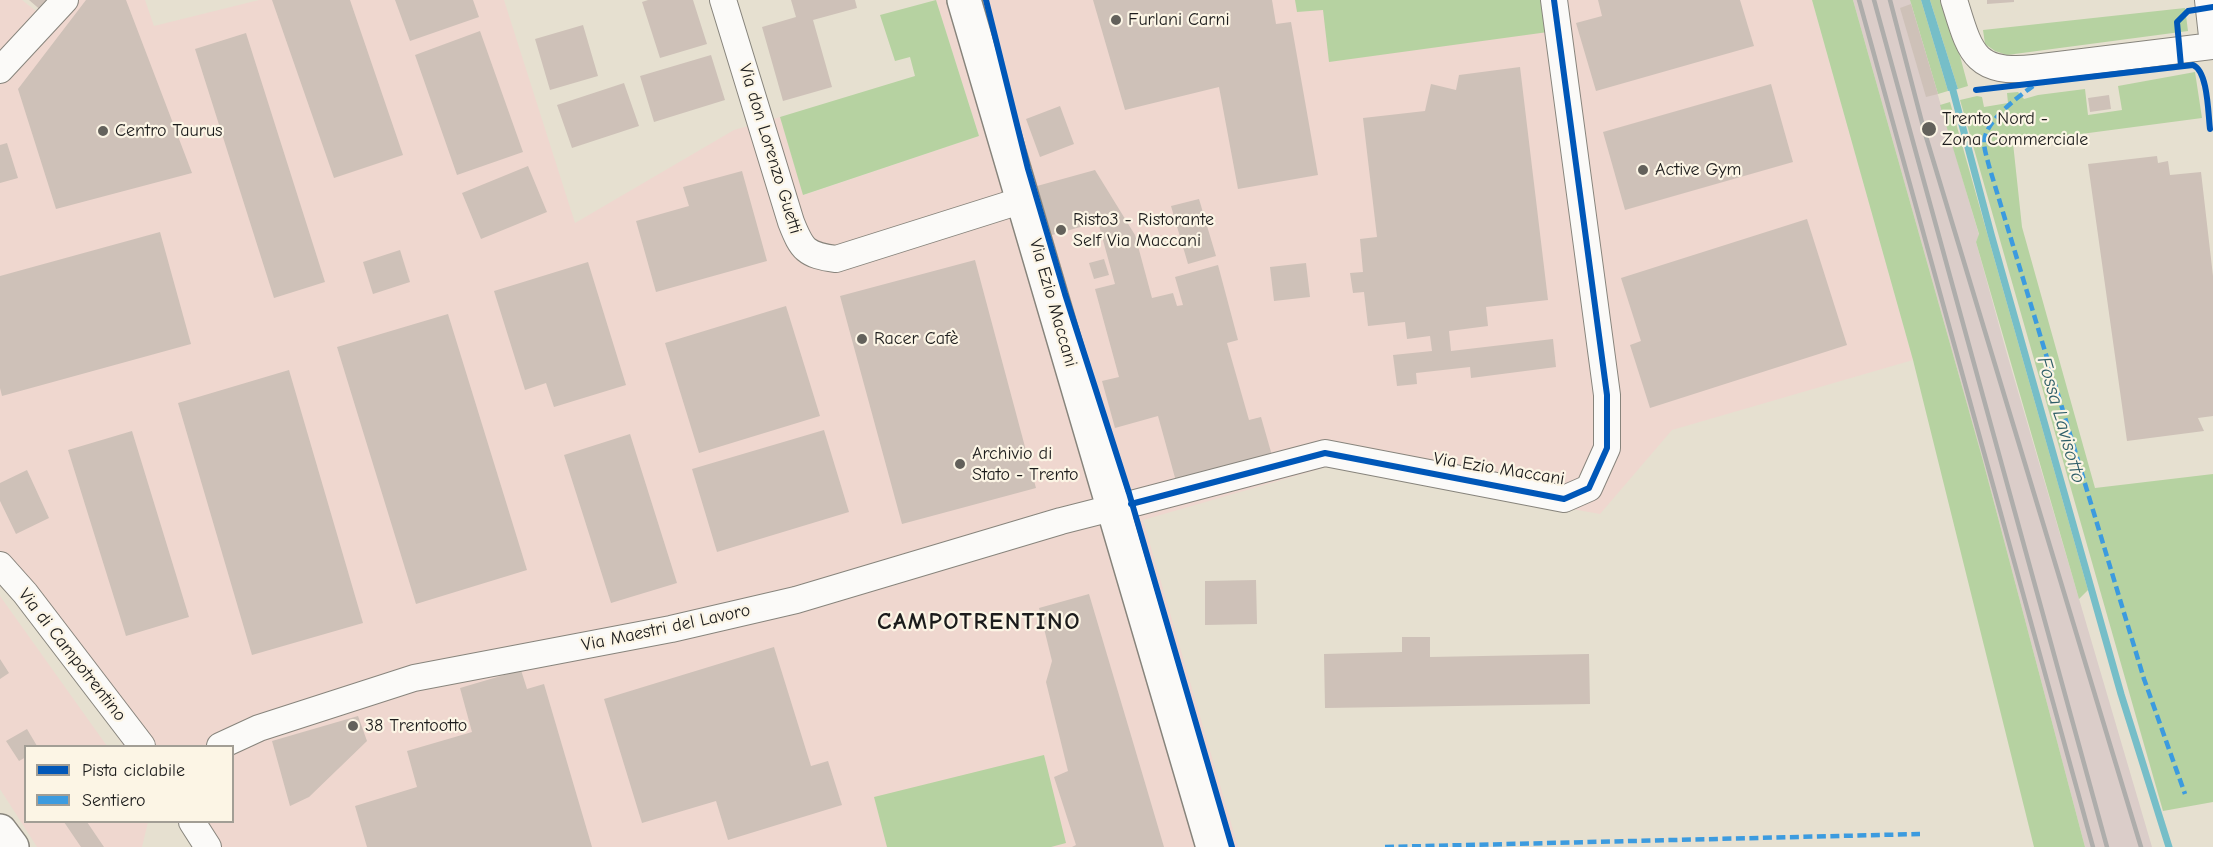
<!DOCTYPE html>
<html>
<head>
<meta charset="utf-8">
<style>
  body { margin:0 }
  #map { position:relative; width:2213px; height:847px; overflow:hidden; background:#e6e0d0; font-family:"Comic Neue",sans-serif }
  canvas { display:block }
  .legend { position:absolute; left:24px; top:745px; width:210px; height:78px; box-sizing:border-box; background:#fcf5e5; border:2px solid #a29e95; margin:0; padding:8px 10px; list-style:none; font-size:18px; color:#1c1c1c }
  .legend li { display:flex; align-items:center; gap:12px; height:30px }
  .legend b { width:30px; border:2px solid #a29e95 }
</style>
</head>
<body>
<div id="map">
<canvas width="2213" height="847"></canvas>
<ul class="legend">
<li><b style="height:8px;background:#0057b8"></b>Pista ciclabile</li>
<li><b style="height:8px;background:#3c9bdf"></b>Sentiero</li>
</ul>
</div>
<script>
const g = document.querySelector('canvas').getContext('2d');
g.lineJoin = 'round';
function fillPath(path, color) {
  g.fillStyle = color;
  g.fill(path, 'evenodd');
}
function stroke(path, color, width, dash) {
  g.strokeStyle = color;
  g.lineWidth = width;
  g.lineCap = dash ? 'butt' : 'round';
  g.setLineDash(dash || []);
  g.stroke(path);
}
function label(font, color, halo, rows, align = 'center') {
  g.font = font + ' "Comic Neue",sans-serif';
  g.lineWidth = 4.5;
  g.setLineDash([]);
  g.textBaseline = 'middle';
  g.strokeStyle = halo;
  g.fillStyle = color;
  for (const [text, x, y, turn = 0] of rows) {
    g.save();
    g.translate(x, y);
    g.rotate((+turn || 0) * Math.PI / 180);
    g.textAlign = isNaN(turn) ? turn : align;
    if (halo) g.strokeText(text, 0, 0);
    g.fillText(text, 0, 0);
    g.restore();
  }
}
const built = new Path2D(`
  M0,0H22L53,24L72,0H145L154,26L259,0H504L575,223L734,130L780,117L804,195L979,136L936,0H1812L1913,360L1672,430L1600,514L1330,466L1143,520L1238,847H195L177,822H232V746H124L0,570Z
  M0,596L107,746H26V822H148L142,847H37L0,789Z`);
const industrial = new Path2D(`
  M1853,0H1910L1979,235L1976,242L2007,354L2152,847H2085L1982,457Z`);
const green = new Path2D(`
  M936,0L979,136L803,195L780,117L915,76L910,57L895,61L880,15Z
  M1295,0H1544L1548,32L1329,62L1323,10L1297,12Z
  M1812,0H1853L1982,457L2085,847H2034L1913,360Z
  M1910,0H1921L1948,91L1938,94Z
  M1930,0H1945L1968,86L1958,89Z
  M2185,8L2188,31L2007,55L1995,51L1985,44L1983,30Z
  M2195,72L2202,118L2013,143L2022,227L2095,488L2213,474V802L2163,811L1960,100L1977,96L1982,97L1984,107L2008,103L2007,93L2018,92L2024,99L2038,95L2085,89L2088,115L2122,110L2118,86Z
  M1950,102L2088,590L2079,599L1976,242L1979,234L1940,105Z
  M1044,755L1066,843L1051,847H887L874,797Z`);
const water = new Path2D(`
  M1921,0H1930L1958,89L1948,91Z`);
const stream = new Path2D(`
  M1951,83L1991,234L2121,694L2169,847`);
const building = new Path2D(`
  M29,0H53L43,12Z
  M86,0H126L192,173L56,209L18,89Z
  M272,0H350L403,155L334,178Z
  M395,0H473L479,17L410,41Z
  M648,0H693L707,44L660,58L642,2Z
  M791,0H855L857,8L813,20L832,87L783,101L762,27L796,17Z
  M1093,0H1272L1276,24L1291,22L1318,175L1238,189L1219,87L1125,110Z
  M1598,0H1740L1754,46L1596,91L1576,23L1602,16Z
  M1987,0H2014V2L1987,4Z
  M1911,4L1938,94L1926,97L1900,8Z
  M583,25L598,76L550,90L535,39Z
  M480,31L523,152L457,175L415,55Z
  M246,33L325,282L274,298L195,49Z
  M711,55L725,100L654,122L640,76Z
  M1520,67L1548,300L1486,307L1488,326L1449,331L1451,351L1553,339L1556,367L1471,378L1470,367L1416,373L1417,384L1397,386L1393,355L1432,351L1430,336L1407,339L1405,322L1368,326L1364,292L1353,293L1350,273L1363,272L1360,239L1377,237L1363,118L1425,111L1431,84L1456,90L1459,75Z
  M624,83L639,126L572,148L557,105Z
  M1771,84L1793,162L1625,210L1603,132Z
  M2109,95L2111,109L2090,112L2088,98Z
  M1060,106L1074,144L1040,157L1026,119Z
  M7,143L18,178L0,183V145Z
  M2157,156L2158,163L2168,161L2170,175L2201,172L2213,276V416L2198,418L2204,431L2127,441L2088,164Z
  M528,166L547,212L481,239L462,193Z
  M1095,170L1135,235L1152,298L1173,293L1177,306L1183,305L1175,277L1218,265L1238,340L1227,343L1249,420L1261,417L1273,459L1177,485L1158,416L1115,428L1102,381L1119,377L1095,289L1115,284L1098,222L1052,235L1037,186Z
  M742,171L767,261L656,292L636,221L689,206L683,187Z
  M1199,199L1216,256L1188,264L1171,206Z
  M1807,219L1847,345L1650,408L1630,345L1641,341L1621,278Z
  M160,232L191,344L2,396L0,388V276Z
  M400,250L410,282L373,294L363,262Z
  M1104,259L1109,275L1094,279L1089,263Z
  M975,260L1036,488L902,524L840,296Z
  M588,262L626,385L554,407L546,383L525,390L494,291Z
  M1306,263L1310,297L1274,301L1270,267Z
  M786,306L820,416L699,453L665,343Z
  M448,314L527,570L416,604L337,347Z
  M289,370L363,623L252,655L178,403Z
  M824,430L849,512L717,552L692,469Z
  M132,431L189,617L126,636L68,450Z
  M630,434L677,583L611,603L564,455Z
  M27,470L49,518L16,534L0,501V483Z
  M1256,580L1257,624L1205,625V581Z
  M1089,594L1130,732L1164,847H1072L1076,845L1054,777L1068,771L1046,682L1052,661L1039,608Z
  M1402,637H1430V657L1589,654L1590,704L1325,708L1324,654L1402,652Z
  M774,647L811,766L828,761L842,805L728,840L716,801L642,823L604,699Z
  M0,659L9,673L0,679Z
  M521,670L527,689L544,684L592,847H367L355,806L417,787L407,751L472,732L460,688Z
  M358,716L367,741L309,797L290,806L272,741Z
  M27,729L37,746H26V757L19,761L6,741Z
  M64,822H87L104,847H81Z`);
const street = new Path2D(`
  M723,0L791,222C802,250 806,255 836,259L1023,200
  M1954,0C1970,51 1973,75 2034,68L2213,46
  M2208,0L2213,45
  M0,70L65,0
  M1131,504L1325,453L1564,499L1589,488L1607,448V395L1554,0
  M0,565L25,593L142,746
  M220,746L259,728L414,678L671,629L796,600L1061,521L1112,508
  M192,822L208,847`);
const secondary = new Path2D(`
  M964,0L1213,847`);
const highway = new Path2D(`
  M0,831L12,847`);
const rail = new Path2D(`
  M1859,0L2093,847
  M1874,0L2107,847
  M1890,0L1924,130L2141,847`);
const quiet = new Path2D(`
  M2033,86C2018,97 1985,121 1984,142C1984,149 1987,158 1989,166L2144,679L2185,794
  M1385,847L1920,834`);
const cycleway = new Path2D(`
  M986,0L1028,169L1065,294L1129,493L1232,847
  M2181,66L2177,22L2188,11L2213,7
  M1976,90L2193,65C2208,71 2208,113 2210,129
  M1131,504L1325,453L1564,499L1589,488L1607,448V395L1554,0`);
const markers = [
  [1116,20,6,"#63615b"],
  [1929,129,8,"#63615b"],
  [103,131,6,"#63615b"],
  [1643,170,6,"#63615b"],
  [1061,230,6,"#63615b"],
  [862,339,6,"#63615b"],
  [960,464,6,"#63615b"],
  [353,726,6,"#63615b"]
];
const poiNames = [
  ["Furlani Carni",1128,20],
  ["Trento Nord -",1942,119],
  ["Zona Commerciale",1942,140],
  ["Centro Taurus",115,131],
  ["Active Gym",1655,170],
  ["Risto3 - Ristorante",1073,220],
  ["Self Via Maccani",1073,241],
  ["Racer Cafè",874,339],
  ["Archivio di",972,454],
  ["Stato - Trento",972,475],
  ["38 Trentootto",365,726]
];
const streetNames = [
  ["Via don Lorenzo Guetti",770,149,73],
  ["Via Ezio Maccani",1053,303,74],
  ["Via Ezio Maccani",1499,469,9],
  ["Via Maestri del Lavoro",666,628,-12],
  ["Via di Campotrentino",72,655,52]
];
const waterNames = [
  ["Fossa Lavisotto",2061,420,74]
];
const districtNames = [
  ["CAMPOTRENTINO",979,622]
];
fillPath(built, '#efd7cf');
fillPath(industrial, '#dbcdc9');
fillPath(green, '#b6d2a1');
fillPath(water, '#76bec8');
stroke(stream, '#76bec8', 7);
fillPath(building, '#cec1b8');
stroke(street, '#87847c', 28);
stroke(secondary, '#87847c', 36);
stroke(highway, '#87847c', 36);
stroke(street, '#fbfaf8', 26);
stroke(secondary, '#fbfaf8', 33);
stroke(highway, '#fbfaf8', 33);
stroke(rail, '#aeadab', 4.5);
stroke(quiet, '#3c9bdf', 4.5, [9, 4.5]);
stroke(cycleway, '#0057b8', 6);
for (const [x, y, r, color] of markers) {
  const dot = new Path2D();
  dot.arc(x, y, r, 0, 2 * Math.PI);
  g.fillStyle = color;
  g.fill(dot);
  stroke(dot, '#fcf5e5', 2);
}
label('18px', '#1c1c1c', '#fcf5e5', poiNames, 'left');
label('18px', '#1c1c1c', '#fcf5e5', streetNames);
label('italic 20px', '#2f5e68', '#fcf5e5', waterNames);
g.letterSpacing = '1.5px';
label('bold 24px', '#1c1c1c', '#fcf5e5', districtNames);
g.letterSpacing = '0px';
</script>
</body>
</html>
